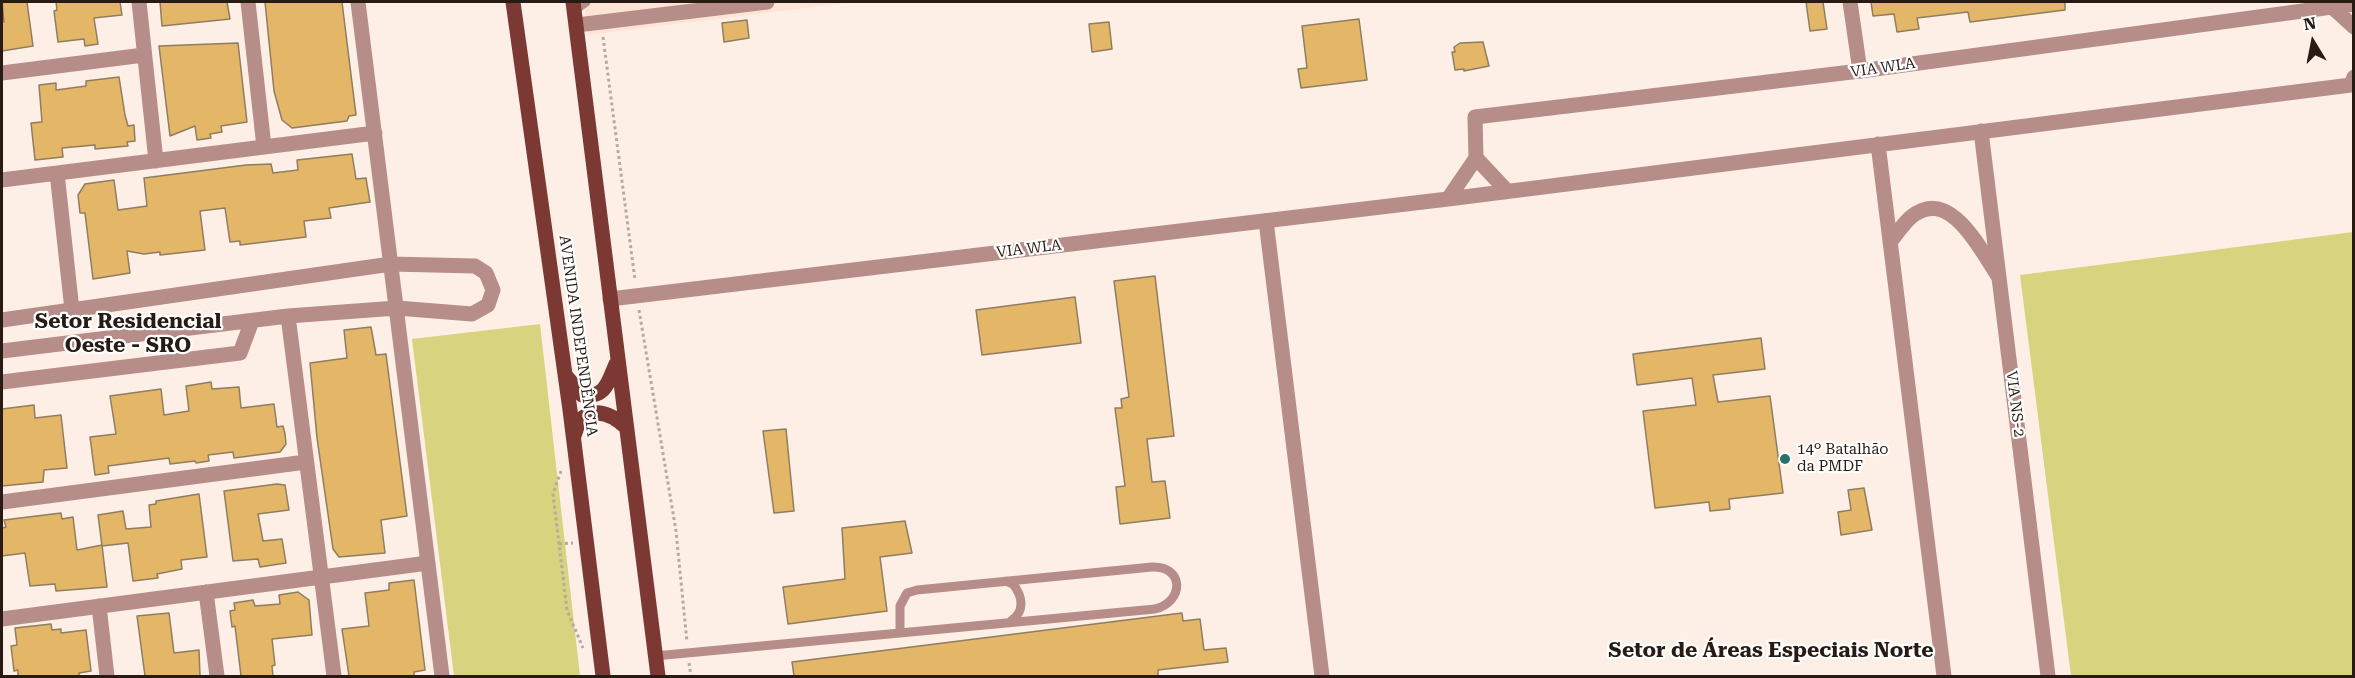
<!DOCTYPE html>
<html>
<head>
<meta charset="utf-8">
<style>
  body { margin:0 }
  #map { position:relative; width:2355px; height:678px; overflow:hidden; background:#fdefe6; font-family:"Roboto Serif",serif }
  canvas { display:block }
  .frame { position:absolute; inset:0; border:3px solid #281b14; pointer-events:none }
  .north { position:absolute; left:2283px; top:12px; width:60px; height:60px; -webkit-text-stroke:4px #fff; paint-order:stroke; rotate:350deg; font-size:16px; font-weight:700; line-height:24px; text-align:center; color:#281b14 }
  .north::after { content:''; display:block; margin:auto; width:21px; height:27px; background:#281b14; clip-path:polygon(50% 0,100% 100%,50% 72%,0 100%) }
</style>
</head>
<body>
<div id="map">
<canvas width="2355" height="678"></canvas>
<div class="frame"></div>
<div class="north">N</div>
</div>
<script>
const g = document.querySelector('canvas').getContext('2d');
g.lineJoin = 'round';
function fillPath(path, color) {
  g.fillStyle = color;
  g.fill(path, 'evenodd');
}
function stroke(path, color, width, dash) {
  g.strokeStyle = color;
  g.lineWidth = width;
  g.lineCap = dash ? 'butt' : 'round';
  g.setLineDash(dash || []);
  g.stroke(path);
}
function label(font, color, halo, rows, align = 'center') {
  g.font = font + ' "Roboto Serif",serif';
  g.lineWidth = 4.5;
  g.setLineDash([]);
  g.textBaseline = 'middle';
  g.strokeStyle = halo;
  g.fillStyle = color;
  for (const [text, x, y, turn = 0] of rows) {
    g.save();
    g.translate(x, y);
    g.rotate((+turn || 0) * Math.PI / 180);
    g.textAlign = isNaN(turn) ? turn : align;
    if (halo) g.strokeText(text, 0, 0);
    g.fillText(text, 0, 0);
    g.restore();
  }
}
const built = new Path2D(`
  M584,2H854L588,35Z`);
const green = new Path2D(`
  M2353,232V676H2071L2020,275Z
  M540,324L580,676H454L412,339Z`);
const building = new Path2D(`
  M2,2H27L33,46L2,51V22H4Z
  M56,2H120L122,15L94,18L98,44L85,46L84,39L58,42L54,11L57,10Z
  M160,2H227L230,19L162,26Z
  M265,2H342L356,115L349,116L347,121L292,128L282,120L274,91Z
  M1806,2H1823L1827,29L1810,31Z
  M1871,2H2065V10L1970,22L1968,12L1917,18L1919,29L1897,32L1894,14L1873,16Z
  M1359,19L1367,80L1301,88L1298,69L1307,68L1302,26Z
  M747,20L749,38L724,42L722,23Z
  M1109,22L1112,49L1092,52L1089,24Z
  M1483,42L1489,66L1464,71V69L1455,70L1452,52H1455L1454,47L1460,43Z
  M238,43L247,122L221,126L222,132L210,134L211,138L197,140L195,126L170,136L159,46Z
  M119,77L125,115L128,126L134,125L135,141L127,142L128,146L95,149V145L62,148L63,157L35,160L31,123L42,122L39,85L56,83V90L86,86V81Z
  M352,154L356,179L366,178L370,202L329,208L331,218L304,221L306,237L240,245V241L230,242L225,208L200,211L205,250L160,255V252L144,254L127,251L130,273L93,279L85,213H80L78,195L85,184L114,180L118,210L147,206L144,178L246,165L271,164L273,173L298,170L297,160Z
  M1155,276L1174,436L1147,439L1152,482L1165,481L1170,518L1120,524L1116,487L1125,486L1115,408H1122L1121,399L1129,397L1114,281Z
  M1075,297L1081,343L982,355L976,310Z
  M371,327L376,355L386,354L407,516L381,520L385,553L339,557L333,549L317,438L310,363L347,358L344,330Z
  M1761,338L1765,369L1713,375L1718,402L1770,396L1783,493L1729,499L1730,509L1710,511L1709,502L1655,508L1643,411L1696,405L1692,378L1637,385L1633,354Z
  M211,382L212,389L239,387L241,408L274,404L277,427L283,426L285,434L286,444L280,452L234,458L233,452L208,455L209,461L196,463L195,461L170,464L169,458L108,466L109,473L95,475L90,437L116,434L110,396L161,389L164,415L189,411L186,386Z
  M34,405L35,418L61,415L67,468L44,470L43,482L2,486V409Z
  M786,429L794,511L774,513L763,431Z
  M277,484L285,485L289,510L258,514L263,541L282,539L286,563L260,567L258,559L233,561L224,491Z
  M1864,488L1872,530L1841,535L1838,512L1851,510L1848,490Z
  M199,494L207,557L181,560L182,569L157,574L158,578L133,581L128,543L102,546L98,515L123,511L126,529L151,527L149,505L156,504V501Z
  M61,513L62,519L73,517L77,550L102,545L107,587L56,591L55,584L30,586L25,553L2,556V528L6,527L4,520Z
  M905,521L912,553L880,557L887,611L788,624L783,587L845,579L842,528Z
  M414,580L425,670L414,672V676H349L342,629L369,626L365,593L389,590V583Z
  M298,592L309,600L312,635L272,639L275,665L272,666L273,676H241L235,626L232,627L230,611L235,610L234,603L253,600L255,606L280,604L279,595Z
  M169,613L174,653L199,650L200,676H145L137,616Z
  M1182,613L1183,621L1200,619L1204,650L1226,648L1228,662L1158,670V676H794L792,662Z
  M51,624L52,630L61,629V633L86,630L91,671L79,673V676H18V670L14,671L11,646L17,645L15,628Z`);
const path = new Path2D(`
  M603,37L635,280
  M639,310L676,531L687,642
  M561,471L553,494L567,610L583,648
  M559,544L573,543
  M689,663L691,676`);
const service = new Path2D(`
  M575,10L586,2
  M1006,581L1013,584C1023,597 1025,611 1011,621
  M655,656L1155,609C1184,602 1185,566 1152,567L917,590L907,593L900,606V631`);
const minor = new Path2D(`
  M139,2L156,161
  M248,2L264,147
  M358,2L442,676
  M1850,2L1860,71
  M577,25L767,2
  M2,73L144,55
  M57,173L72,310
  M2,180L375,133
  M1266,221L1322,676
  M288,316L334,676
  M2,320L391,264L475,266L486,273L493,290L488,305L472,314L397,308L288,316L2,351
  M2,382L240,353L252,321
  M2,502L306,462
  M206,592L217,676
  M99,606L107,676
  M2,619L428,563`);
const tertiary = new Path2D(`
  M2332,7L2354,27
  M1981,131L2048,676
  M1878,144L1944,676
  M1476,158L1507,191
  M1448,199L1476,158L1475,117L1860,71L2354,4
  M1890,242C1897,234 1903,224 1911,217C1950,185 1981,251 1998,276
  M610,299L1448,199L2351,85L2354,77`);
const primary = new Path2D(`
  M513,2L570,410L603,676
  M573,2L658,676
  M566,376L582,395C606,398 608,382 616,364
  M574,436L579,421C595,406 612,414 626,427`);
const markers = [
  [1785,459,6,"#2a7269"]
];
const streetNames = [
  ["VIA WLA",1883,68,-8],
  ["VIA WLA",1029,249,-7],
  ["AVENIDA INDEPENDÊNCIA",578,336,82],
  ["VIA NS-2",2015,404,83]
];
const poiNames = [
  ["14º Batalhão",1797,450],
  ["da PMDF",1797,467]
];
const districtNames = [
  ["Setor Residencial",128,322],
  ["Oeste - SRO",128,346],
  ["Setor de Áreas Especiais Norte",1771,651]
];
fillPath(built, '#fde4d4');
fillPath(green, '#d8d37f');
fillPath(building, '#e4b667');
stroke(building, '#8f7d60', 1.5);
stroke(path, '#b7aaa1', 3, [3, 3]);
stroke(service, '#b68d88', 9);
stroke(minor, '#b68d88', 15);
stroke(tertiary, '#b68d88', 15);
stroke(primary, '#7c3933', 15);
for (const [x, y, r, color] of markers) {
  const dot = new Path2D();
  dot.arc(x, y, r, 0, 2 * Math.PI);
  g.fillStyle = color;
  g.fill(dot);
  stroke(dot, '#fff', 2);
}
label('15px', '#281b14', '#fff', streetNames);
label('15px', '#281b14', '#fff', poiNames, 'left');
label('bold 21px', '#281b14', '#fff', districtNames);
</script>
</body>
</html>
